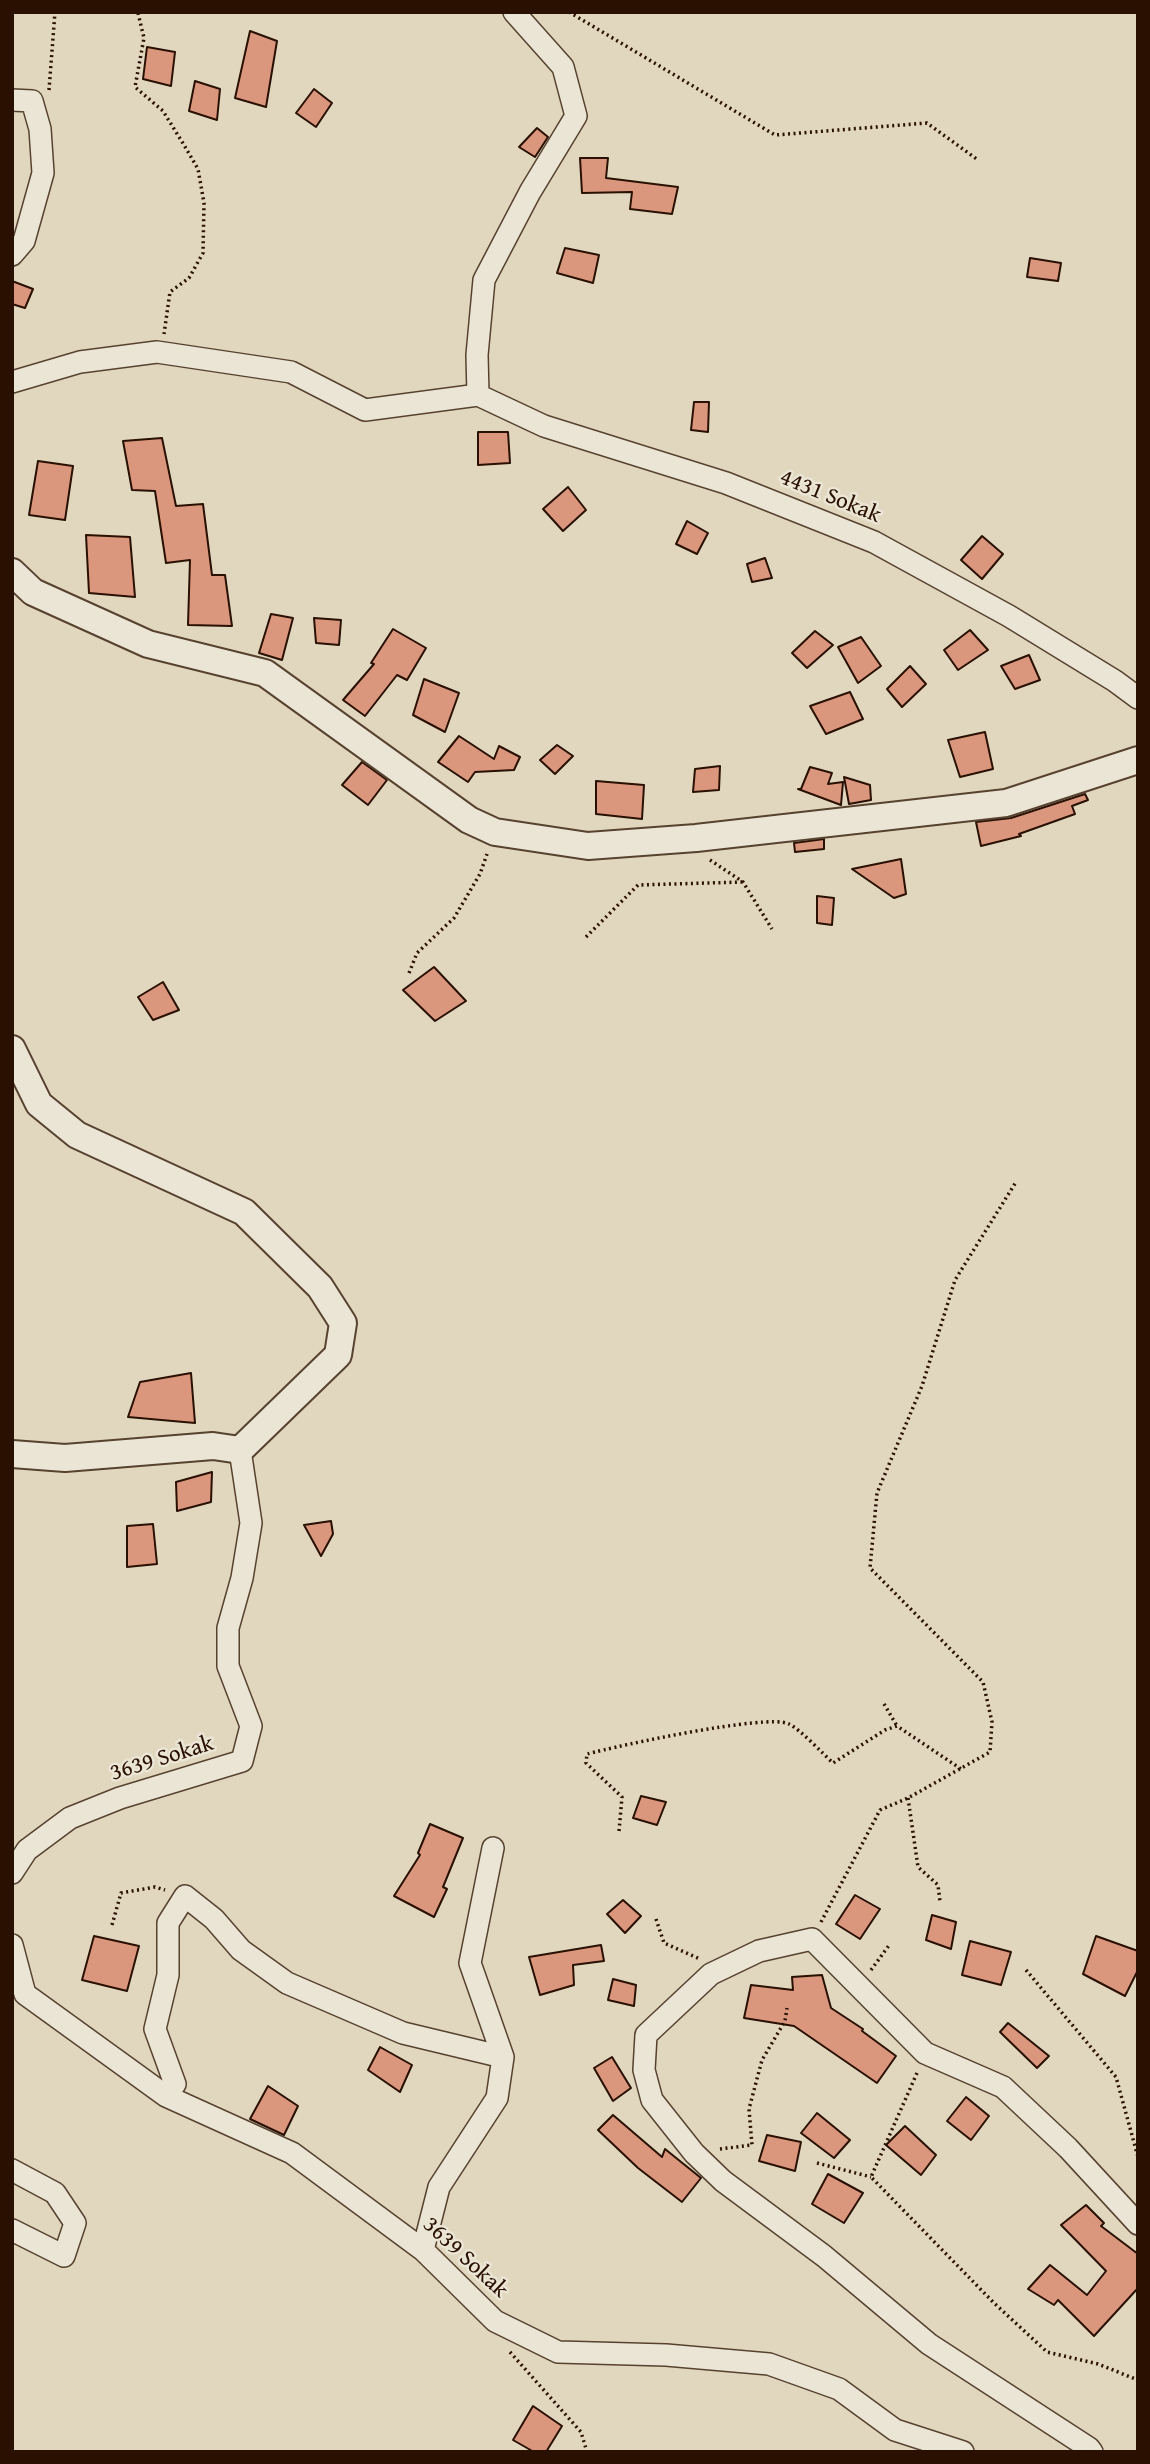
<!DOCTYPE html>
<style>
body{margin:0}
#map{position:relative;width:1150px;height:2464px;overflow:hidden;background:#e0d7be;font-family:"Gentium Book Plus",serif}
canvas{display:block}
.frame{position:absolute;inset:0;border:14px solid #291001;pointer-events:none}
</style>
<div id="map">
<canvas width="1150" height="2464"></canvas>
<div class="frame"></div>
</div>
<script>
const c = document.querySelector('canvas').getContext('2d');
c.lineJoin = 'round';
function fillPath(path, color) { c.fillStyle = color; c.fill(path, 'evenodd'); }
function trace(path, color, width, dash) { c.strokeStyle = color; c.lineWidth = width; c.lineCap = dash ? 'butt' : 'round'; c.setLineDash(dash || []); c.stroke(path); }
function label(font, color, halo, rows, align = 'center') {
  c.font = font + ' "Gentium Book Plus",serif'; c.lineWidth = 5; c.setLineDash([]); c.textBaseline = 'middle'; c.strokeStyle = halo; c.fillStyle = color; for (const [text, x, y, turn = 0] of rows) {
    c.save(); c.translate(x, y); c.rotate((+turn || 0) * Math.PI / 180); c.textAlign = isNaN(turn) ? turn : align; if (halo) c.strokeText(text, 0, 0); c.fillText(text, 0, 0); c.restore();
  }
}
const building = new Path2D(`
 M250,31l27,10 -11,66 -31,-9z
 M147,47l28,5 -4,34 -28,-7z
 M195,81l25,8 -3,31 -28,-9z
 M314,89l18,14 -16,24 -20,-14z
 M537,128l11,9 -13,20 -16,-10z
 M580,158h28l-2,20 72,9 -6,27 -42,-5 2,-17 -50,1z
 M565,248l34,7 -6,28 -36,-10z
 M1030,258l31,5 -3,18 -31,-4z
 M12,281l21,8 -8,19 -13,-4z
 M694,402h15l-1,30 -17,-2z
 M478,432h30l2,31 -32,2z
 M162,438l14,68 27,-2 9,71h13l7,51 -44,-1 2,-65 -24,3 -11,-72 -23,-1 -9,-49z
 M38,461l35,5 -8,54 -36,-5z
 M568,487l18,23 -23,21 -20,-22z
 M687,521l21,12 -11,21 -21,-10z
 M86,535l44,2 5,60 -46,-4z
 M982,536l21,18 -21,25 -21,-19z
 M765,558l7,20 -20,4 -5,-18z
 M271,614l22,4 -11,42 -23,-7z
 M314,618l27,2 -2,25 -23,-2z
 M393,629l33,19 -19,32 -10,-5 -32,41 -22,-16 31,-36 -3,-1z
 M970,630l18,20 -30,20 -14,-20z
 M815,631l18,14 -26,23 -15,-15z
 M861,637l20,29 -23,17 -20,-36z
 M1029,655l11,25 -25,9 -14,-23z
 M910,666l16,18 -24,23 -15,-18z
 M424,679l35,14 -14,39 -32,-17z
 M850,692l13,27 -37,15 -16,-28z
 M985,732l8,37 -33,8 -12,-37z
 M459,736l35,23 5,-13 21,11 -6,13 -39,2 -7,10 -30,-20z
 M557,745l16,11 -18,18 -15,-14z
 M362,762l25,18 -19,25 -26,-20z
 M720,766l-1,24 -26,2 2,-23z
 M810,767l22,6 -4,11 15,-2 -2,23 -43,-16h3z
 M844,777l26,8 1,15 -22,4z
 M596,781l48,4 -2,34 -46,-5z
 M1085,794l3,6 -16,6 3,8 -56,20 2,2 -40,10 -5,-24 35,-4z
 M824,839v10l-29,3 -1,-9z
 M901,859l5,35 -12,4 -42,-29z
 M817,896l17,2 -2,27 -15,-2z
 M434,967l32,34 -31,20 -32,-31z
 M163,982l16,28 -26,10 -15,-23z
 M191,1373l4,50 -67,-6 12,-35z
 M212,1472l-1,30 -34,9 -1,-29z
 M331,1521l2,13 -12,22 -17,-31z
 M153,1524l4,40 -30,3v-41z
 M641,1796l25,6 -9,23 -24,-7z
 M430,1824l33,14 -20,49 4,2 -13,28 -40,-21 26,-41 -2,-2z
 M855,1895l25,14 -20,30 -24,-15z
 M623,1900l18,16 -16,17 -18,-19z
 M932,1915l24,7 -5,27 -25,-9z
 M94,1936l45,10 -12,45 -45,-11z
 M1096,1936l42,15v19l-13,26 -42,-22z
 M970,1941l41,11 -10,33 -39,-10z
 M601,1945l3,16 -31,4 1,20 -34,10 -11,-38z
 M822,1975l9,33 32,21 -1,2 34,25 -19,27 -83,-57 -50,-8 7,-33 42,5 -1,-13z
 M613,1979l23,6 -2,21 -26,-6z
 M1008,2023l41,33 -12,12 -37,-36z
 M380,2047l32,18 -12,27 -32,-22z
 M612,2057l19,31 -18,13 -19,-33z
 M268,2086l30,20 -14,29 -34,-16z
 M966,2097l23,19 -18,24 -24,-19z
 M817,2113l33,27 -16,18 -33,-25z
 M613,2115l49,42 3,-8 36,29 -19,24 -44,-34 -40,-38z
 M905,2126l31,29 -15,20 -35,-30z
 M767,2135l34,7 -6,29 -36,-10z
 M828,2174l35,19 -19,30 -32,-19z
 M1086,2205l18,18 -3,3 37,28v34l-44,48 -36,-36 -4,5 -26,-16 22,-24 37,30 19,-24 -45,-46z
 M533,2406l29,20 -16,26h-12l-21,-12z`);
const path = new Path2D(`
 M569,12l206,123 152,-12 51,37
 M138,13l6,25 -9,49 28,24 21,34 14,24 6,34 -1,50 -14,25 -19,14 -6,42
 M49,90l6,-78
 M710,860l33,22 29,47
 M586,937l52,-52 105,-3
 M409,973l8,-20 37,-35 26,-44 7,-20
 M884,1704l13,22
 M908,1798l10,69 20,18 2,17
 M619,1831l3,-34 -36,-34 1,-9c30,-8 181,-41 202,-30 12,6 33,29 44,39l52,-33 12,-4 64,43
 M656,1919l8,24 36,16
 M821,1922l59,-112 28,-12 82,-46 2,-30 -9,-40 -113,-114 7,-75 45,-107 33,-106 61,-98
 M112,1925l9,-32 34,-6 10,3
 M871,1970l19,-26
 M1026,1970l90,107 22,80
 M917,2073l-46,104 123,126 53,49 51,12 40,16
 M720,2149l32,-4 -3,-36 13,-49 23,-39 2,-13
 M817,2163l54,14
 M510,2352l71,80 6,20`);
const minor = new Path2D(`
 M12,100l20,1 8,28 3,44 -19,68 -12,14
 M12,382l68,-20 77,-10 134,20 74,38 113,-15 -1,-40 7,-75 46,-88 46,-76 -13,-49 -49,-55
 M478,395l66,31 182,57 148,59 135,74 106,65 23,17
 M12,1873l15,-23 43,-32 50,-20 122,-37 9,-35 -23,-60v-38l14,-50 9,-55 -11,-73
 M12,1945l13,49 141,102 126,57 131,97 72,71 63,31 108,3 103,9 70,25 56,41 68,22
 M166,2096l9,-12 -20,-55 13,-54v-52l17,-27 29,23 27,31 46,33 116,50 100,24
 M12,2170l43,23 20,30 -11,33 -52,-26
 M423,2250l16,-63 58,-89 6,-41 -33,-94 23,-115
 M1092,2452l-3,-4 -160,-104 -105,-88 -101,-75 -29,-28 -42,-53 -8,-30 2,-35 65,-61 48,-23 53,-12 113,114 78,34 65,61 70,76`);
const tertiary = new Path2D(`
 M12,572l21,20 115,52 117,29 204,147 26,12 93,14 108,-8 310,-35 132,-43
 M12,1049l27,55 38,31 167,77 76,75 23,36 -5,32 -98,95 -27,-4 -148,12 -53,-4`);
const streetNames = [
 ["4431 Sokak",830,497,22],
 ["3639 Sokak",162,1759,-17],
 ["3639 Sokak",465,2258,43]
];
fillPath(building, '#db977e');
trace(building, '#291001', 2);
trace(minor, '#574230', 24);
trace(tertiary, '#574230', 30);
trace(path, '#291001', 3.5, [2, 3.5]);
trace(minor, '#ebe5d5', 21);
trace(tertiary, '#ebe5d5', 26);
label('23px', '#291001', '#ebe5d5', streetNames);
</script>
